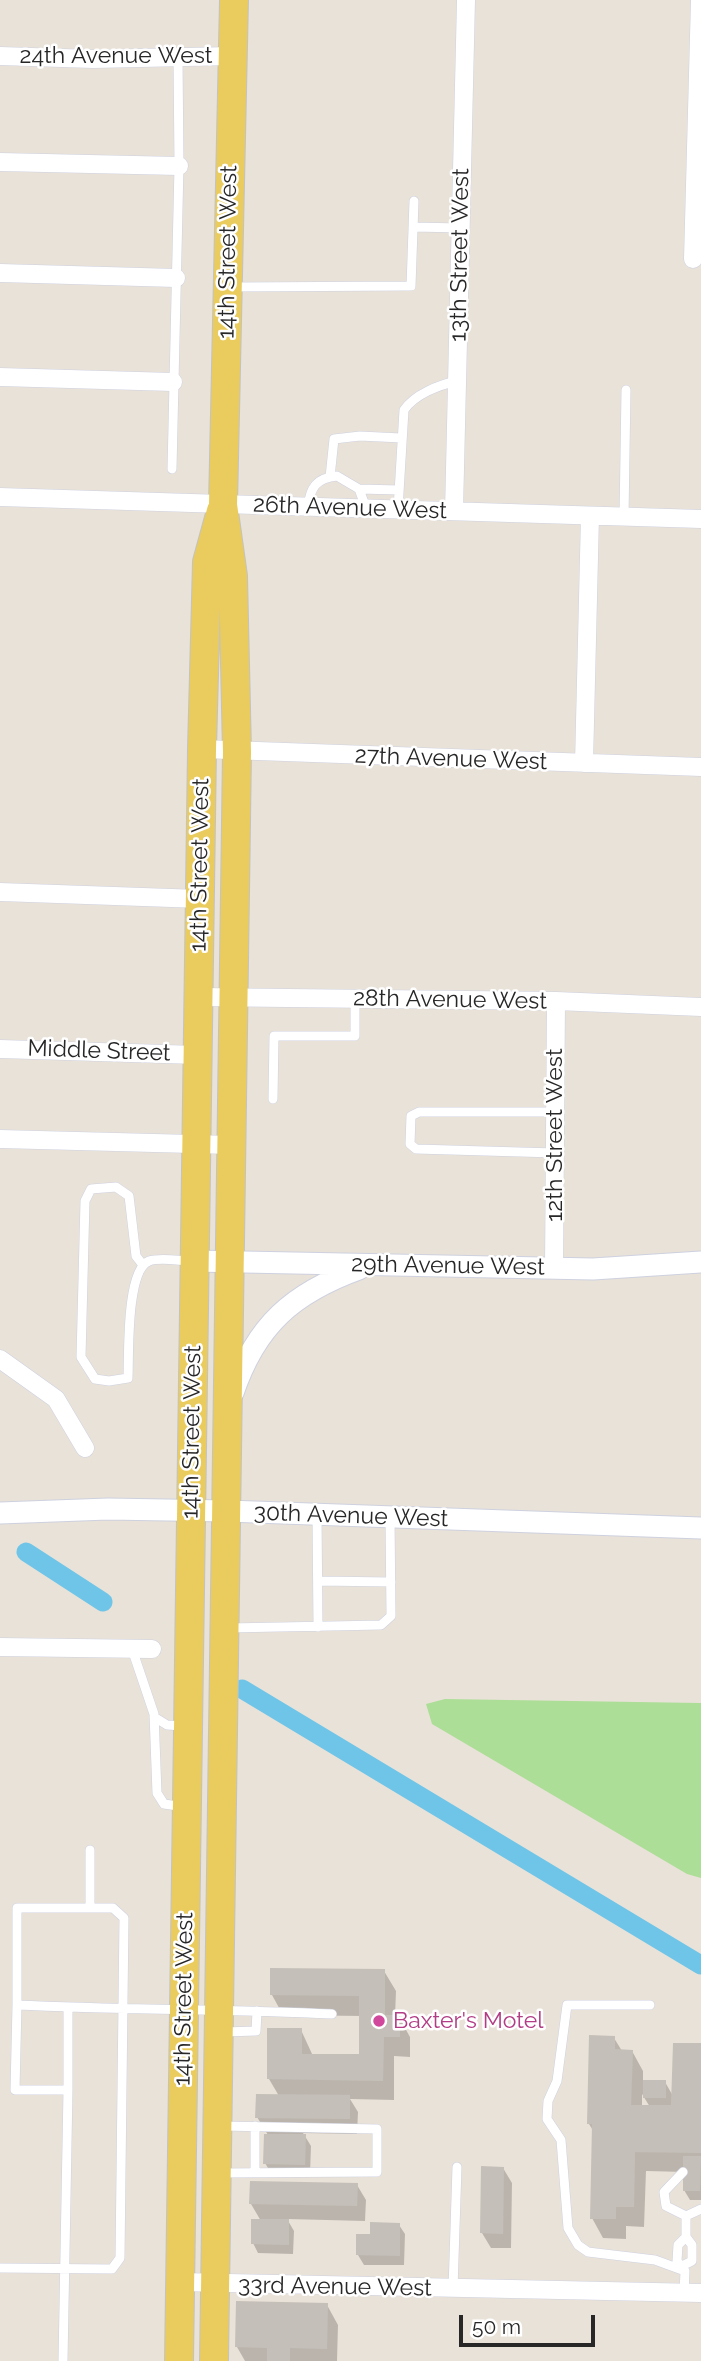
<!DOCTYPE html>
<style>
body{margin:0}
#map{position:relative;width:701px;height:2361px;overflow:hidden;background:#e9e2d9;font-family:Raleway,sans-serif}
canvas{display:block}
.scale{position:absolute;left:459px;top:2315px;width:136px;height:32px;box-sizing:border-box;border:4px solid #272727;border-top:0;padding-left:9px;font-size:21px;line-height:24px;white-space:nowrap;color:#272727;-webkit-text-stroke:5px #fff;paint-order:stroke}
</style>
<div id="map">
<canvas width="701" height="2361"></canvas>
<div class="scale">50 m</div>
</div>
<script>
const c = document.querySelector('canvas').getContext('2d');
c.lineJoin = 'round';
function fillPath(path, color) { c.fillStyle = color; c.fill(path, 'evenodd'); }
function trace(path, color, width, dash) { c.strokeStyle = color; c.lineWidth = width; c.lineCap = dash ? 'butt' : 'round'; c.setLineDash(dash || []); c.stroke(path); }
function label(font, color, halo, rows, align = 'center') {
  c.font = font + ' Raleway,sans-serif'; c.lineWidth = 5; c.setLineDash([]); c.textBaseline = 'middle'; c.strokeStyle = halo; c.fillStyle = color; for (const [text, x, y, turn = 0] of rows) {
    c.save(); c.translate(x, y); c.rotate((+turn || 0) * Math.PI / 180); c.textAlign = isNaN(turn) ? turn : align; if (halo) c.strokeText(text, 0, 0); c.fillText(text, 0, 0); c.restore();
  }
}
const green = new Path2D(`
 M445,1699l256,4v175l-14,-4 -255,-150 -6,-20z`);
const shadow = new Path2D(`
 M384,1971l12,20 -1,26h4l11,20v20l-16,-1v44l-44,-1 8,13 -1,22 -54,-1 8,13 -1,28 -39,-1 -6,-10 3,-28 -11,-18 22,-21 -10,-17 32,-49 12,26h47l1,-40 -78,-1 -11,-20z
 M614,2038l8,13h10l11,20v11h22l8,14 28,-51v155h-11l-6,-10 1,-18 -39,-1 -2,56 -18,-1v13l-23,-1 -11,-20 2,-86 -5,-8zM642,2094l8,13h-8z
 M503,2168l9,15 -1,65h-20l-9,-15z
 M357,2185l9,15 -1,21 -78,-2 7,12 -1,23 -35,-1 -5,-10 8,-22 -10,-17z
 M399,2225l6,9 -1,31h-40l-6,-10 14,-19z
 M327,2305l11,20 -1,36h-92l-8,-14z`);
const canal = new Path2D(`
 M26,1552l77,50
 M242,1689l459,276`);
const building = new Path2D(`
 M270,1968l115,1v46h15v22h-16l-1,44 -116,-2v-51h35v26h57v-58l-89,-1z
 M589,2035l26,1v13l18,1 -2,55h40l2,-62h28v110l-66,-1 -1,55h-18v12h-26l2,-95h-5z
 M643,2080h23v18h-23z
 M256,2094l94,1v24l-95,-1z
 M264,2134h42l-1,31 -42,-1z
 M683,2156h18l-1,35h-17z
 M481,2166l23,1 -1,67 -23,-1z
 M250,2181l108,2 -1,23 -108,-2z
 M251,2219h38v26l-38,-1z
 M370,2222l30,1v33l-44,-1v-21h14z
 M236,2301l92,2 -1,46 -37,-1v13h-23v-13l-32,-1z`);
const service = new Path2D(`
 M413,227l48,1
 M233,287l178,-1 3,-85
 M172,469l7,-303 -1,-109
 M330,477l4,-38 26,-3 41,2
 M359,489l40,1
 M308,507c2,-19 8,-29 29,-31l22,13 7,19
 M398,509l6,-99c11,-16 35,-25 53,-29
 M624,517l2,-127
 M273,1099l1,-63h81v-36
 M555,1153l-139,-4 -6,-5 1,-28 8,-4h136
 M143,1265l-7,-9 -7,-60 -13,-9 -25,2 -6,12 -4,156 14,22 14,2 19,-3c1,-23 -2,-108 21,-117 11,-4 31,0 44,0
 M317,1514l1,113
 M319,1581l72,1
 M229,1628l152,-3 10,-9 -1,-99
 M132,1649l22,65 3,79 7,11 21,3
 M154,1717l13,8 17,1
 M90,1850v57
 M17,2005l-2,85h53l-5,271
 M650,2005h-83l-10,76 -9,20 -1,18 14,21 7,88 10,17 10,7 67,8 30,11
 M224,2032l32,-1 1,-20
 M68,2090v-83
 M221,2126l156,3v43l-155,1
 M683,2172l-19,20 2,14 20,10
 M255,2173v-47
 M686,2216v21
 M686,2216l15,-7
 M684,2265l8,-4v-16l-6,-8 -8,8 -1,16 8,10 -1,22
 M0,2268l112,1 8,-11 4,-340 -11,-10h-96v97c105,5 210,4 315,9
 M453,2289l4,-122`);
const minor = new Path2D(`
 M0,56l93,3 140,-3
 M0,162l179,4
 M693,259l7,-259
 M0,273l176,5
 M0,377l173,5
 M0,497l701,22
 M454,511l12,-511
 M202,749l499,18
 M584,763l6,-247
 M0,892l200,7
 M198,997l358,4 145,6
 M0,1049l197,6
 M0,1139l231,6
 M554,1268l2,-267
 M0,1359l56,40 29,49
 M0,1647l152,2
 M180,2282l521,11`);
const tertiary = new Path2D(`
 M194,1261l399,8 108,-7
 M233,1393c23,-68 60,-100 126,-124
 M0,1513l108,-4 119,2 474,17`);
const primary = new Path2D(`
 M179,2361l23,-1612 5,-187 14,-51
 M214,2361l23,-1609 -4,-176 -10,-71 11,-505`);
const markers = [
 [379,2021,7,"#d1479c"]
];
const streetNames = [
 ["24th Avenue West",116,56],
 ["14th Street West",228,252,-89],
 ["13th Street West",460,255,-89],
 ["26th Avenue West",350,508,2],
 ["27th Avenue West",451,759,2],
 ["14th Street West",200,865,-89],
 ["28th Avenue West",450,1000,1],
 ["Middle Street",99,1051,2],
 ["12th Street West",555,1135,-90],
 ["29th Avenue West",448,1266,1],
 ["14th Street West",192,1432,-89],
 ["30th Avenue West",351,1516,2],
 ["14th Street West",184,1999,-89],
 ["33rd Avenue West",335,2287,1]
];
const hotelNames = [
 ["Baxter's Motel",393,2021]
];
fillPath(green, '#adde97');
fillPath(shadow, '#0003');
trace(canal, '#6fc5e8', 19);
fillPath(building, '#c4bfb8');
trace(service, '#ced1df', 10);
trace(minor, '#ced1df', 19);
trace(tertiary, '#ced1df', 23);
trace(primary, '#c3c3c3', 30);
trace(service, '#fff', 9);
trace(minor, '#fff', 18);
trace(tertiary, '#fff', 21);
trace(primary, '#e9cb5e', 28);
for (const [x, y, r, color] of markers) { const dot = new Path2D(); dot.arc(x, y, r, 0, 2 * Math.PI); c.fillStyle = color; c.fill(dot); trace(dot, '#fff', 2.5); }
label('23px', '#272727', '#fff', streetNames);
label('23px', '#b23c85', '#fff', hotelNames, 'left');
</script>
